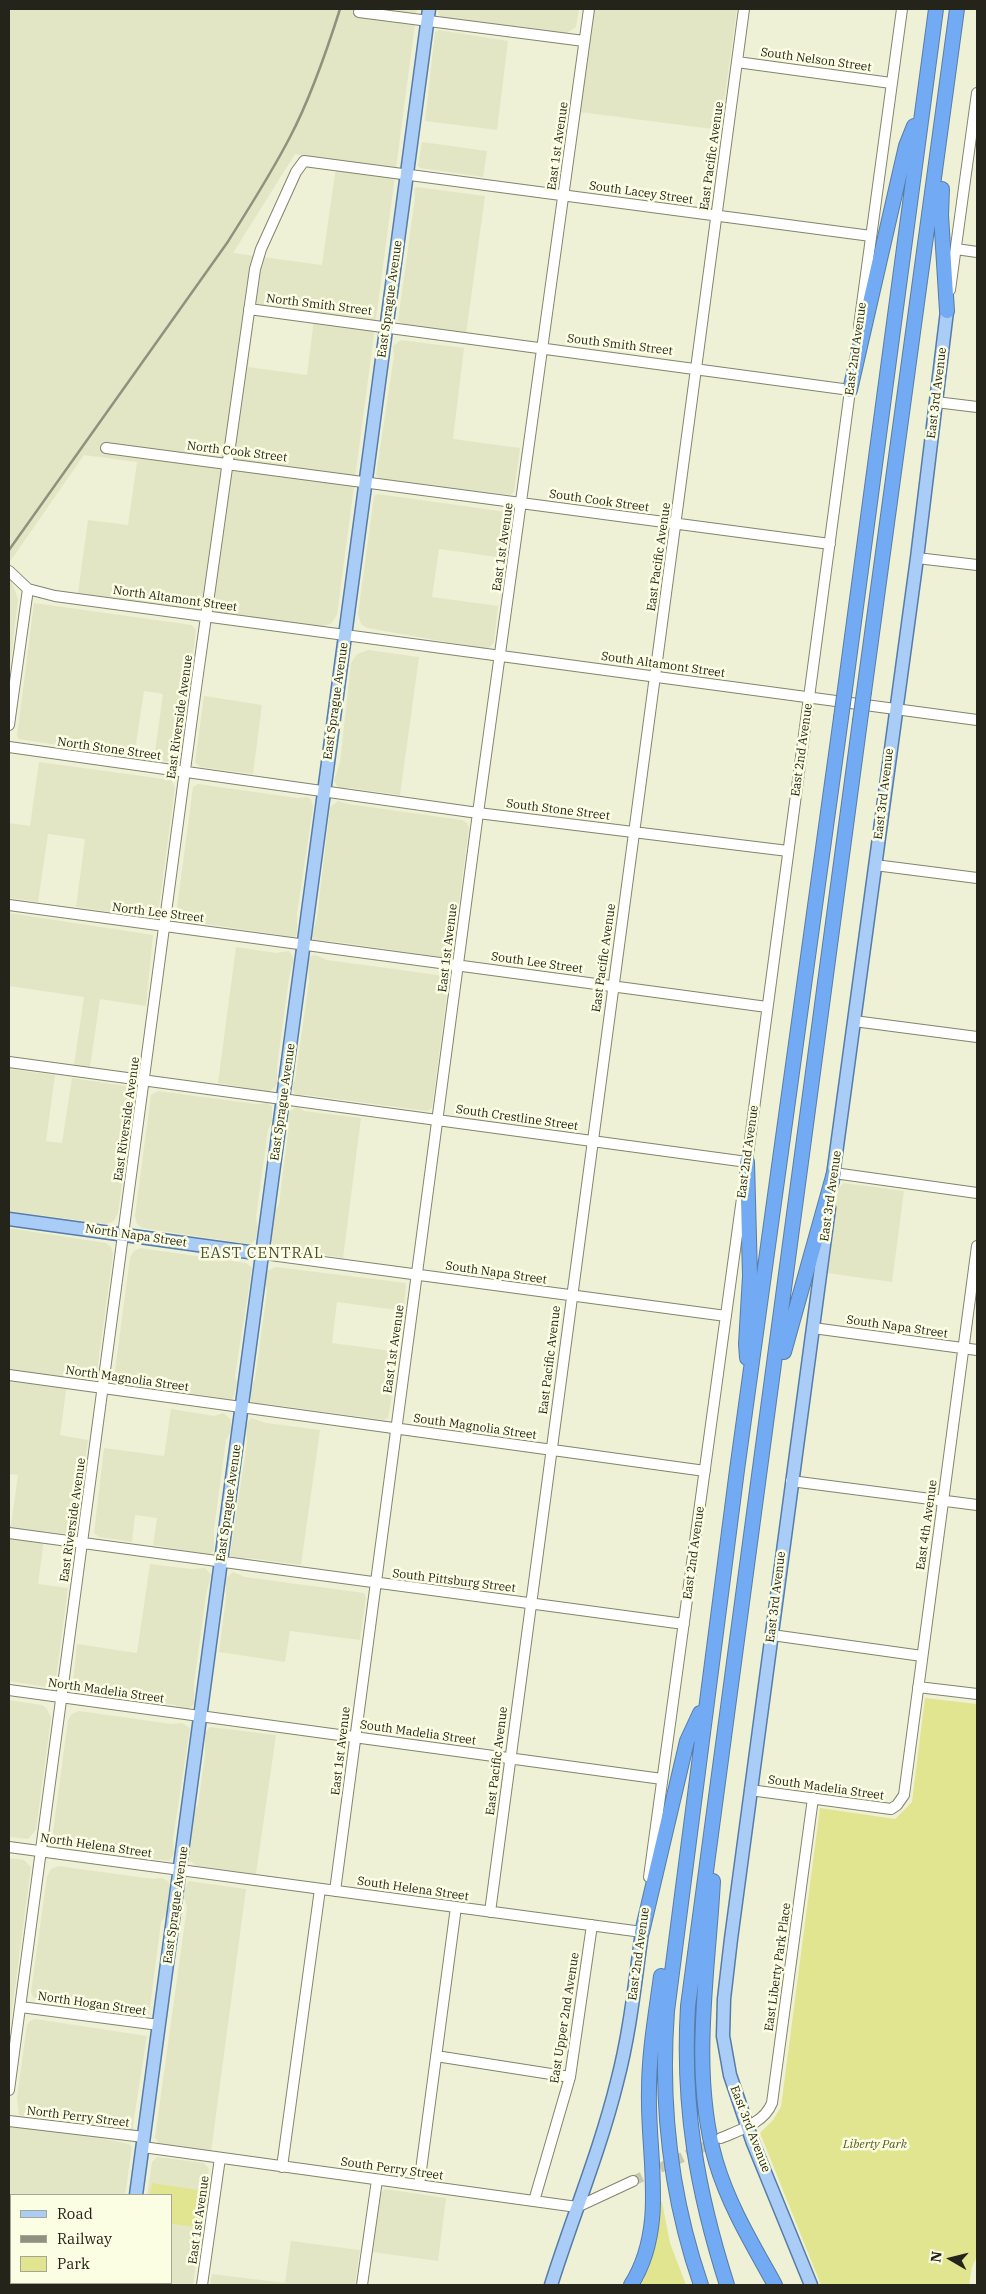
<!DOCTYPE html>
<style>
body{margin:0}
#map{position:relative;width:986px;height:2294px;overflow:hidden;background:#eef1d6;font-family:"IBM Plex Serif",serif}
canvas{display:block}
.frame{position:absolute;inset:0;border:10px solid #24241b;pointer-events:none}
.legend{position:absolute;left:10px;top:2194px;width:162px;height:90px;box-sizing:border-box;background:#fcfee3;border:1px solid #a6a793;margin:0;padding:6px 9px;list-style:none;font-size:15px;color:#24241b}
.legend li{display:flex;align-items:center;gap:10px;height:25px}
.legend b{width:25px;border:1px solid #a6a793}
.north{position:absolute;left:926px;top:2234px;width:50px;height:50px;-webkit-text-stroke:4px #fcfee3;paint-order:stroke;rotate:278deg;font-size:14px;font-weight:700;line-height:20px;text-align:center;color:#24241b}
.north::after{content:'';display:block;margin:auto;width:18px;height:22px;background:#24241b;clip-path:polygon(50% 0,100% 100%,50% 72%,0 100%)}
</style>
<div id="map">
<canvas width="986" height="2294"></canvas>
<div class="frame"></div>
<ul class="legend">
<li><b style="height:6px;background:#aacdf8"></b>Road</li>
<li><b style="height:6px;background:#90917f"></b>Railway</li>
<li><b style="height:14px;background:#e1e58f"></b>Park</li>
</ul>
<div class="north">N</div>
</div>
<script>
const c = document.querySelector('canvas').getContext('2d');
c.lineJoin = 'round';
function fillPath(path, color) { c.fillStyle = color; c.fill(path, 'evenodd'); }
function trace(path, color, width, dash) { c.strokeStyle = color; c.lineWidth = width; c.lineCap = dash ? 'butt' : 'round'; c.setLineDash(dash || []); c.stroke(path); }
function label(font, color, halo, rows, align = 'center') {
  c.font = font + ' "IBM Plex Serif",serif'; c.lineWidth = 5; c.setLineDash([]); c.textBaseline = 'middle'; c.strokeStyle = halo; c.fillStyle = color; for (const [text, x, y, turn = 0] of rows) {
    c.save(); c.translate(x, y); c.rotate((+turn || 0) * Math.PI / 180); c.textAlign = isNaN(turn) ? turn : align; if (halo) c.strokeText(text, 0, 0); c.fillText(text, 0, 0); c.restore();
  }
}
const built = new Path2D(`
 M9,9h408l-80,606 -6,9 -14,3 -239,-34 10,-73 40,5 9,-63 -53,-7 -75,108zM295,154l42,6 -15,105 -89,-12zM256,304l59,8 -8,63 -59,-8z
 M439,9h140l-3,18 -9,6 -125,-16 -4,-3z
 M594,9h143l-17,121 -140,-18z
 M439,30l69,11 -11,89 -72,-9 10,-89z
 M422,142l65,9 -4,26 -63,-9 -2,-3z
 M417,187l68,9 -19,138 -63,-9 -5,-5 17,-123 -1,-8z
 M401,340l63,8 -11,91 67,9 -6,44 -4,3 -130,-16 -4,-4 18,-120 -1,-9z
 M378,494l129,18 4,3 -6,43 -66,-9 -7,48 66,9 -4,36 -4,5 -4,2 -119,-21 -6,-4 -3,-10 16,-118z
 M9,580l3,3 6,16 -9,77z
 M34,603l158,22 4,5 -17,129 -6,4 -19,-4 9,-65 -19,-3 -10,66 -115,-18 -2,-3z
 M368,650l51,7 -19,138 -50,-7 -11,1 -5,-8 6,-19 11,-99 6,-9z
 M204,696l58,9 -9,69 -53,-7 -5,-5z
 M39,762l132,18 4,7 -17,128 -5,3 -77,-11 9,-68 -37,-5 -10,68 -29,-4v-75l21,3z
 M198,784l99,14 10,-1 4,2 2,8 -16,107v20l-3,4 -6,1 -8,-4 -101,-15 -3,-5 17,-128z
 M338,801l10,3 114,16 5,3 2,5 -17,127 -4,3 -118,-17 -13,2 -4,-3 -1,-5 5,-18 13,-110z
 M9,913l144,22 -7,71 -46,-7 -10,68 -16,-2 10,-68 -75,-11z
 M236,947l40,6 13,-2 5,8 -5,19 -12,89v18l-8,7 -51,-9z
 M316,955l11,5 118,16 4,3 -17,129 -5,3 -121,-16 -8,1 -4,-3 -3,-8 4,-5 14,-99 -1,-20 3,-5z
 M9,1069l46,6 -9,66 16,2 10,-65 61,9 2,4 -17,122 -4,8 -8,3 -97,-13z
 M158,1091l98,13 11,-1 5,3v15l-4,9 -12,88 2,10 -2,11 -3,3 -5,2 -106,-16 -5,-4 -2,-8 16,-121z
 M297,1107l8,4 56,7 -18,140 -68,-11 -4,-6 4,-30 4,-7 10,-80 -1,-12z
 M844,1183l60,8 -12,91 -65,-9 11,-85z
 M9,1228l97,15 5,4 2,7 -16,118 -7,7 -22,-3 -8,59 28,5 -12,89 -6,6 -25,-4 -7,53 30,4 -12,90 -3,7 -7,2 -37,-6v-156h2l7,-50 -9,-1z
 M140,1248l106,15 6,5 -17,108 2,8 -5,17h-8l-9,-4 -95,-14 -6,-5 16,-120 4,-7z
 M276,1267l130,16 -2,28 -67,-9 -5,41 67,9 -11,66 -4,2 -117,-16 -7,2 -9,-4 -1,-12 5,-11 12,-87 -2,-12 2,-9z
 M171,1409l43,7 10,-3 7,7v11l-5,9 -12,89v21l-4,5 -57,-10 4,-27 -22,-3 -3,27 -33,-5 -5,-4 10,-85 60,8z
 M251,1418l15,5 54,7 -19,135 -53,-7 -14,1 -4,-4 17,-113 -1,-17z
 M150,1564l42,5 13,-1 6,7 -5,20 -12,89v20l-6,6 -13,-5 -91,-13 -8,-3 -3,-7 4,-38 60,9z
 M233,1572l12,5 119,16 2,4 -6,43 -70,-9 -5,31 -66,-10 7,-55v-19z
 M9,1700l33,5 5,4 4,9 -15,112 -8,9 -19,-2z
 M79,1711l93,13 10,-1 8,5 -17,111 1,15 -5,7 -108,-15 -6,-5 -2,-9 15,-112 4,-6z
 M210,1727l66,8 -20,139 -60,-8 -7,-6 5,-48 4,-7 7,-51v-21z
 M9,1858l15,2 7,7 -22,167z
 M58,1866l95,13 9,-1 6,3 2,4 -3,28 -6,9 -12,93 -112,-15 -4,-3 -2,-5 16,-116 4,-7z
 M189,1881l57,8 -35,263 -52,-8 -4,-7 32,-230 -3,-10 1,-10z
 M35,2019l112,17 -14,89 1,6 -3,3 -112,-19 -2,-18 10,-72 3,-4z
 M9,2124l77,11 43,9 3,3 -7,48h-114v88h103l-1,2h-104z
 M157,2157l47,6 5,6 -16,116h-58v-2h36v-88h-24l5,-33z
 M385,2189l61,9 -8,63 -66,-9 8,-59z
 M291,2241l69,9 -5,35h-145l2,-11 73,9z`);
const green = new Path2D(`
 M925,1698l52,6v552l-5,11 -3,18h-148l-61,-152 13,-13 8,-13 39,-299 75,11 17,-17z
 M152,2183l52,8 -5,36 -28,-3v-29h-21z
 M659,2199l3,3 8,41 16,42h-45c15,-28 17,-55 18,-86z`);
const minorTunnel = new Path2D(`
 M633,2181l83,-40`);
const minor = new Path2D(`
 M359,12l225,29
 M737,62l154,21
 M956,249l21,3
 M950,290l27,-197
 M249,309l601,81
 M859,326l43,-317
 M936,402l41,5
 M106,448l724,96
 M917,558l60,7
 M9,571l19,18 27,7 922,124
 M9,725l19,-136
 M9,747l469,66 310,38
 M875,865l102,13
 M9,905l758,102
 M854,1021l123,16
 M9,1062l738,100
 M746,1169l105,-786
 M834,1173l143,20
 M263,1254l463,62
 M813,1328l164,22
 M9,1375l696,96
 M791,1481l186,24
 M9,1533l675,91
 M772,1635l150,21
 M918,1687l59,7
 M9,1690l653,89
 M750,1790l141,19 6,-4 7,-10 73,-549
 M9,1847l633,85 1,-6
 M649,1877l94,-686
 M335,1891l143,-1078 111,-804
 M490,1912l254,-1903
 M21,2007l138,18
 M436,2056l134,21
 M9,2090l186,-1395 60,-426 6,-20 35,-77 8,-11 567,75
 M9,2121l135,16
 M721,2138c19,-8 43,-15 51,-35l41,-305
 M143,2147l434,60 56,-26
 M282,2167l38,-278
 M419,2185l37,-278
 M534,2201l36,-124 22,-152
 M202,2285l18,-127
 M362,2285l15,-105`);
const major = new Path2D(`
 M832,1183l85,-625 30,-247
 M9,1219l254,35
 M136,2195l293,-2186
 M124,2285l1,-2
 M551,2285c21,-67 49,-134 66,-203 13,-49 18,-100 25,-150
 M811,2285l-58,-142 -23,-68 -7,-39 1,-37 7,-60 98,-731`);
const highway = new Path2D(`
 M942,189l-1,26 6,96
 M850,390l56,-244 8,-20
 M845,689l91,-680
 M864,692l93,-683
 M747,1162l3,114 -4,68 1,14
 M784,1352l50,-179
 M713,1881c-5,92 -23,191 3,281 13,44 37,83 59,123
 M642,1932l45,-191 13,-28
 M631,2285c37,-59 16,-129 18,-195 0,-38 7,-76 12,-114
 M701,2285c-31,-90 -41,-179 -34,-274l70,-541 104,-752
 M727,2285c-30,-94 -45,-179 -39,-279l172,-1285`);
const rail = new Path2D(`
 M9,550l218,-307c22,-35 44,-69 63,-106 20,-38 37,-87 50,-128`);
const highwayBridge = new Path2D(`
 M841,718l4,-29
 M860,721l4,-29`);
const streetNames = [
 ["South Nelson Street",816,60,8],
 ["East 1st Avenue",558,146,-82],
 ["East Pacific Avenue",712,156,-82],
 ["South Lacey Street",641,193,8],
 ["East Sprague Avenue",390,299,-82],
 ["North Smith Street",319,305,7],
 ["South Smith Street",620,345,7],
 ["East 2nd Avenue",856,349,-82],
 ["East 3rd Avenue",937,393,-83],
 ["North Cook Street",237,452,7],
 ["South Cook Street",599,501,8],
 ["East 1st Avenue",503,547,-82],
 ["East Pacific Avenue",659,557,-82],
 ["North Altamont Street",175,599,8],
 ["South Altamont Street",663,665,8],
 ["East Sprague Avenue",336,701,-82],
 ["East Riverside Avenue",180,717,-82],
 ["North Stone Street",109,749,8],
 ["East 2nd Avenue",802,750,-82],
 ["East 3rd Avenue",884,794,-83],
 ["South Stone Street",558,810,7],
 ["North Lee Street",158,913,7],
 ["East 1st Avenue",448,948,-83],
 ["East Pacific Avenue",604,958,-82],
 ["South Lee Street",537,963,8],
 ["East Sprague Avenue",283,1102,-82],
 ["South Crestline Street",517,1118,8],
 ["East Riverside Avenue",127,1119,-82],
 ["East 2nd Avenue",748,1152,-82],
 ["East 3rd Avenue",831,1196,-82],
 ["North Napa Street",136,1236,8],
 ["South Napa Street",496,1273,8],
 ["South Napa Street",897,1327,8],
 ["East 1st Avenue",394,1349,-82],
 ["East Pacific Avenue",550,1360,-83],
 ["North Magnolia Street",127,1379,8],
 ["South Magnolia Street",475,1427,8],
 ["East Sprague Avenue",229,1503,-82],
 ["East Riverside Avenue",73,1520,-82],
 ["East 4th Avenue",927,1525,-82],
 ["East 2nd Avenue",694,1553,-82],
 ["South Pittsburg Street",454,1581,7],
 ["East 3rd Avenue",776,1597,-83],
 ["North Madelia Street",106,1691,8],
 ["South Madelia Street",418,1733,8],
 ["East 1st Avenue",341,1751,-83],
 ["East Pacific Avenue",497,1761,-83],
 ["South Madelia Street",826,1788,8],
 ["North Helena Street",96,1846,8],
 ["South Helena Street",413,1889,8],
 ["East Sprague Avenue",176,1905,-82],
 ["East 2nd Avenue",639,1954,-82],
 ["East Liberty Park Place",778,1967,-82],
 ["North Hogan Street",92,2004,8],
 ["East Upper 2nd Avenue",565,2018,-81],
 ["North Perry Street",78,2117,7],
 ["East 3rd Avenue",750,2129,69],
 ["South Perry Street",392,2169,8],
 ["East 1st Avenue",199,2220,-82]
];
const parkNames = [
 ["Liberty Park",875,2145]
];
const quarterNames = [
 ["EAST CENTRAL",262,1254]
];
fillPath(built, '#e3e6c5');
fillPath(green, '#e1e58f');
trace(minorTunnel, '#c6c8b1', 10, [10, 5]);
trace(minor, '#82846c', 12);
trace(major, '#577ca7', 15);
trace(highway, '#577ca7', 16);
trace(minor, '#fff', 10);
trace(major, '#aacdf8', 12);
trace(highway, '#72abf3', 14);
trace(rail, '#90917f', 2.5);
trace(highwayBridge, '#577ca7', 16, []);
trace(highwayBridge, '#72abf3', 14);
label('12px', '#24241b', '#fcfee3', streetNames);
label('italic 12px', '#585a1a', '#fcfee3', parkNames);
c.letterSpacing = '1px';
label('15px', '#4d4f39', '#fcfee3', quarterNames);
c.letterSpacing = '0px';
</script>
